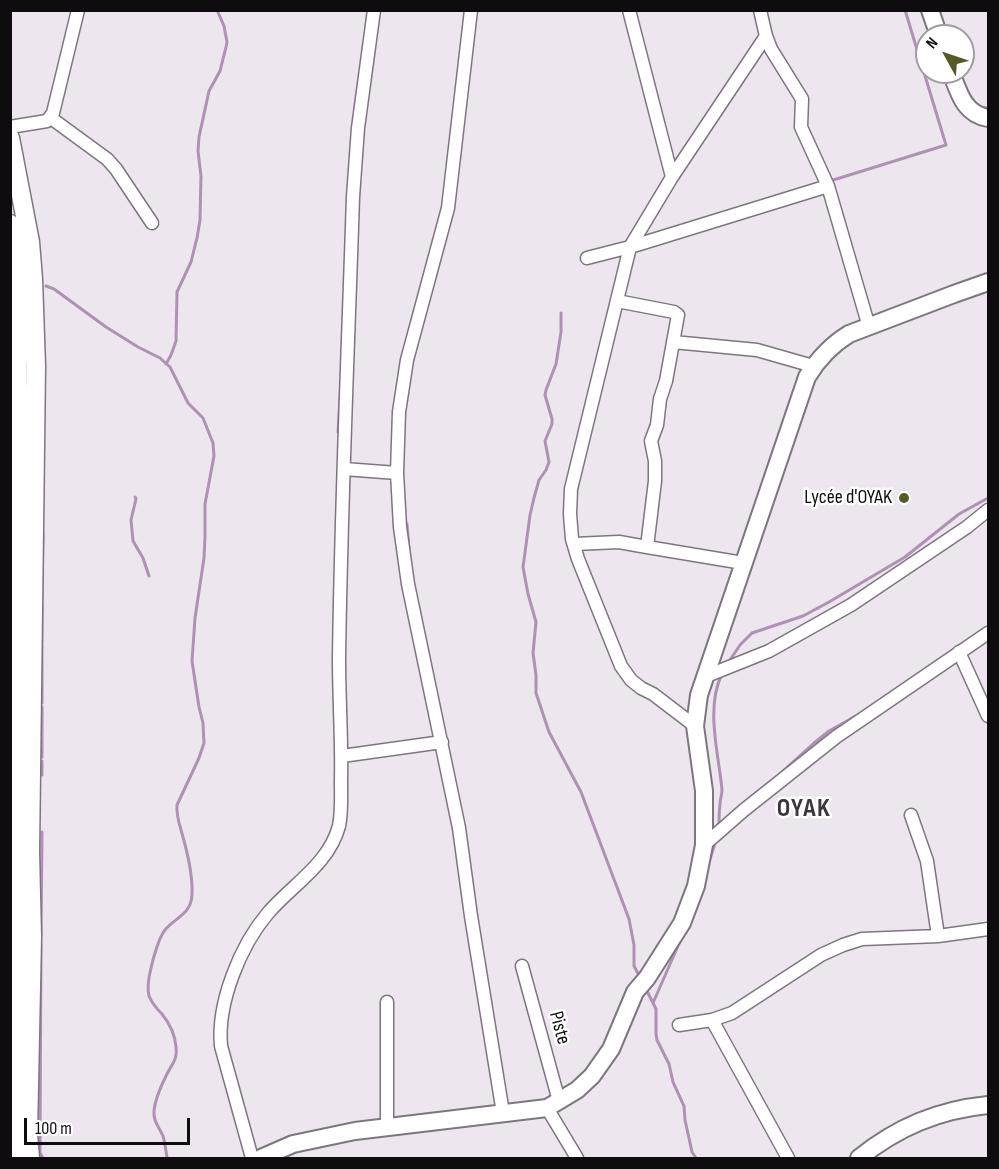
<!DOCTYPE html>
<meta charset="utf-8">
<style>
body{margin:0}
#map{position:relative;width:999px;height:1169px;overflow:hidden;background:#eee6ef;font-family:"Sofia Sans Condensed",sans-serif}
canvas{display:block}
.frame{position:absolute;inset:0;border:12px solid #0e0c0f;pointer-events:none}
.north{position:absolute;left:915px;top:24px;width:60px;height:60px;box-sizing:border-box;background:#fff;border:2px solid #9f9e9f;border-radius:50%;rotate:310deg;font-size:16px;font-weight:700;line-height:24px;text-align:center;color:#0e0c0f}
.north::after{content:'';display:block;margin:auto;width:21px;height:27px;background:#575a27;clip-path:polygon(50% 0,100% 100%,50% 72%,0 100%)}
.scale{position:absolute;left:24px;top:1118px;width:166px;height:27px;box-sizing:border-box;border:3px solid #0e0c0f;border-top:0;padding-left:8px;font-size:18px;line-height:21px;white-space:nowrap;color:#0e0c0f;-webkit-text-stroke:4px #fff;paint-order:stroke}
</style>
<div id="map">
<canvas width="999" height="1169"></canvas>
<div class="frame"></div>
<div class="north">N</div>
<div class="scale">100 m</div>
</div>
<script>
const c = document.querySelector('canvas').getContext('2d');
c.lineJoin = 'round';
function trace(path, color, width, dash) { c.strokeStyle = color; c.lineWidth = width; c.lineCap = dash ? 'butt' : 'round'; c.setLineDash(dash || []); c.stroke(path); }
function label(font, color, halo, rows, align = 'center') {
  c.font = font + ' "Sofia Sans Condensed",sans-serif'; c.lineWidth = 5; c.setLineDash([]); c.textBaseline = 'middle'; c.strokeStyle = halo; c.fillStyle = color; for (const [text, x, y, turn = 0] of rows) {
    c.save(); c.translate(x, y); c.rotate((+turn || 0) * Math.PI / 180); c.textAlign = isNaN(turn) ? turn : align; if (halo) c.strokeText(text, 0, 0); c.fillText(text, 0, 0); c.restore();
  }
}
const stream = new Path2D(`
 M978,107l10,1
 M830,181l116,-36 -41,-135
 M46,286l8,3 52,38 32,20 22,11 10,9 18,36 15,15 10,25 1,13 -9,48v33l-1,21 -9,60 -3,43 7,46 4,16 1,20 -5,15 -22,47c-1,11 3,21 6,32 5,18 10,39 9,58 -1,20 -18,23 -27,35 -6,7 -12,29 -14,38 -2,8 -4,20 -2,28 3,7 8,13 13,18 8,10 13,20 14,33 2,13 -5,18 -10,29 -5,10 -11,23 -12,35 -1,10 5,16 9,25 2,7 3,15 4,22
 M561,313v19l-5,32 -10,26 -1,5 7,24v5l-7,17 4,21 -3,8 -7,10 -5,18 -4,17 -6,45 -1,7 5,27 8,28 -3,31 3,22v18l13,39 32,60 48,127 5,26v21l6,11
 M166,364l5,-9 5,-14 1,-49 14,-30 6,-24 3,-18 1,-44 -3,-25 1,-14 10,-46 11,-20 6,-24 1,-5 -3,-16 -7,-16
 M338,432l3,-51
 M135,497l1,2 -5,21 2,21 10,17 6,18
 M407,524l2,25
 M42,600l1,-67
 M42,643v-41
 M42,645v58
 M728,663l12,-18 12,-12 51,-17 26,-14 76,-45 54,-43 29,-16
 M42,757v-50
 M782,772l32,-29 15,-12 34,-19
 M42,775v-14
 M719,827c0,-7 0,-15 1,-23 0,-5 2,-9 2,-14 -3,-35 -17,-82 0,-116
 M709,862l6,-19
 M41,936l1,-104
 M41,945l-1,202v6l3,5
 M646,989l10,20v25l1,6 12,24 4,18 11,24 1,14 7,32 4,6
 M653,1003l28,-64`);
const street = new Path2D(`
 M471,10l-23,198 -41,152 -8,52 -2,61 3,54 8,57 51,244 12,88 32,197
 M629,10l43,167
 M760,10l6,26 5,13 31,50 -1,28 27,59 41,141
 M51,118l56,41 9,10 36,54
 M10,127l37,-6 6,-8 25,-103
 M587,258l43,-11 198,-61
 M617,301l57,11 4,3 -12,66 -6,18 -3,26 -6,16 4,20v20l-8,66
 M673,342l84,8 56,16
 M344,469l53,4
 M574,544l45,-2 28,5 96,16
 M959,652l29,64
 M704,677l65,-26 82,-46 116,-78 21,-17
 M695,726l-42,-32 -12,-6 -10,-8 -10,-14 -43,-107 -6,-20 -2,-25 1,-25 59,-242 42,-70 94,-141
 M342,756l100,-14
 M911,815l16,46 11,75
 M704,845l40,-35 92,-73 152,-104
 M522,966l37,135
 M387,1002v126
 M712,1020l76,138
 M679,1025l33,-5 20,-7 89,-58 22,-10 19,-6 76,-3 50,-7
 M547,1108l30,50
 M252,1158l-31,-112c-4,-43 19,-100 47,-133 24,-28 61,-49 71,-87 3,-14 2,-30 2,-45 1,-41 -2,-81 -2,-122 2,-154 9,-308 14,-462l5,-69 16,-118`);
const secondary = new Path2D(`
 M930,10l9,26
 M951,72c8,21 13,42 37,46
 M261,1158l32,-14 62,-13 192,-23 30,-18 15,-14 19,-27 24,-57 12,-14 35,-55 14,-37 8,-41v-54l-9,-65 4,-31 108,-318c11,-18 24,-32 42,-43l105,-40 34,-12
 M859,1158c39,-31 79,-48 129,-53`);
const primary = new Path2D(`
 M10,138l20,104 3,37 3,87 -6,486 2,85 -4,197 2,24
 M10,224l4,17 4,48 -2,682 -2,161 1,26`);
const markers = [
 [904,498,6,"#575a27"]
];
const poiNames = [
 ["Lycée d'OYAK",892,498]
];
const streetNames = [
 ["Piste",559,1028,75]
];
const districtNames = [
 ["OYAK",804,809]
];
trace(stream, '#ae91b3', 3);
trace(street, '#7d767e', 15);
trace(secondary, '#7d767e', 20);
trace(primary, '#7d767e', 21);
trace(street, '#fff', 12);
trace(secondary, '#fff', 16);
trace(primary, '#fff', 18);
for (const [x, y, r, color] of markers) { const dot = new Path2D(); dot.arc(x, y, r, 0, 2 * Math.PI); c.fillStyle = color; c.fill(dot); trace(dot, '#fff', 2); }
label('20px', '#0e0c0f', '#fff', poiNames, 'right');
label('20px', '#0e0c0f', '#fff', streetNames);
c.letterSpacing = '1.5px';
label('bold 26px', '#3c363d', '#fff', districtNames);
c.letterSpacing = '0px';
</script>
